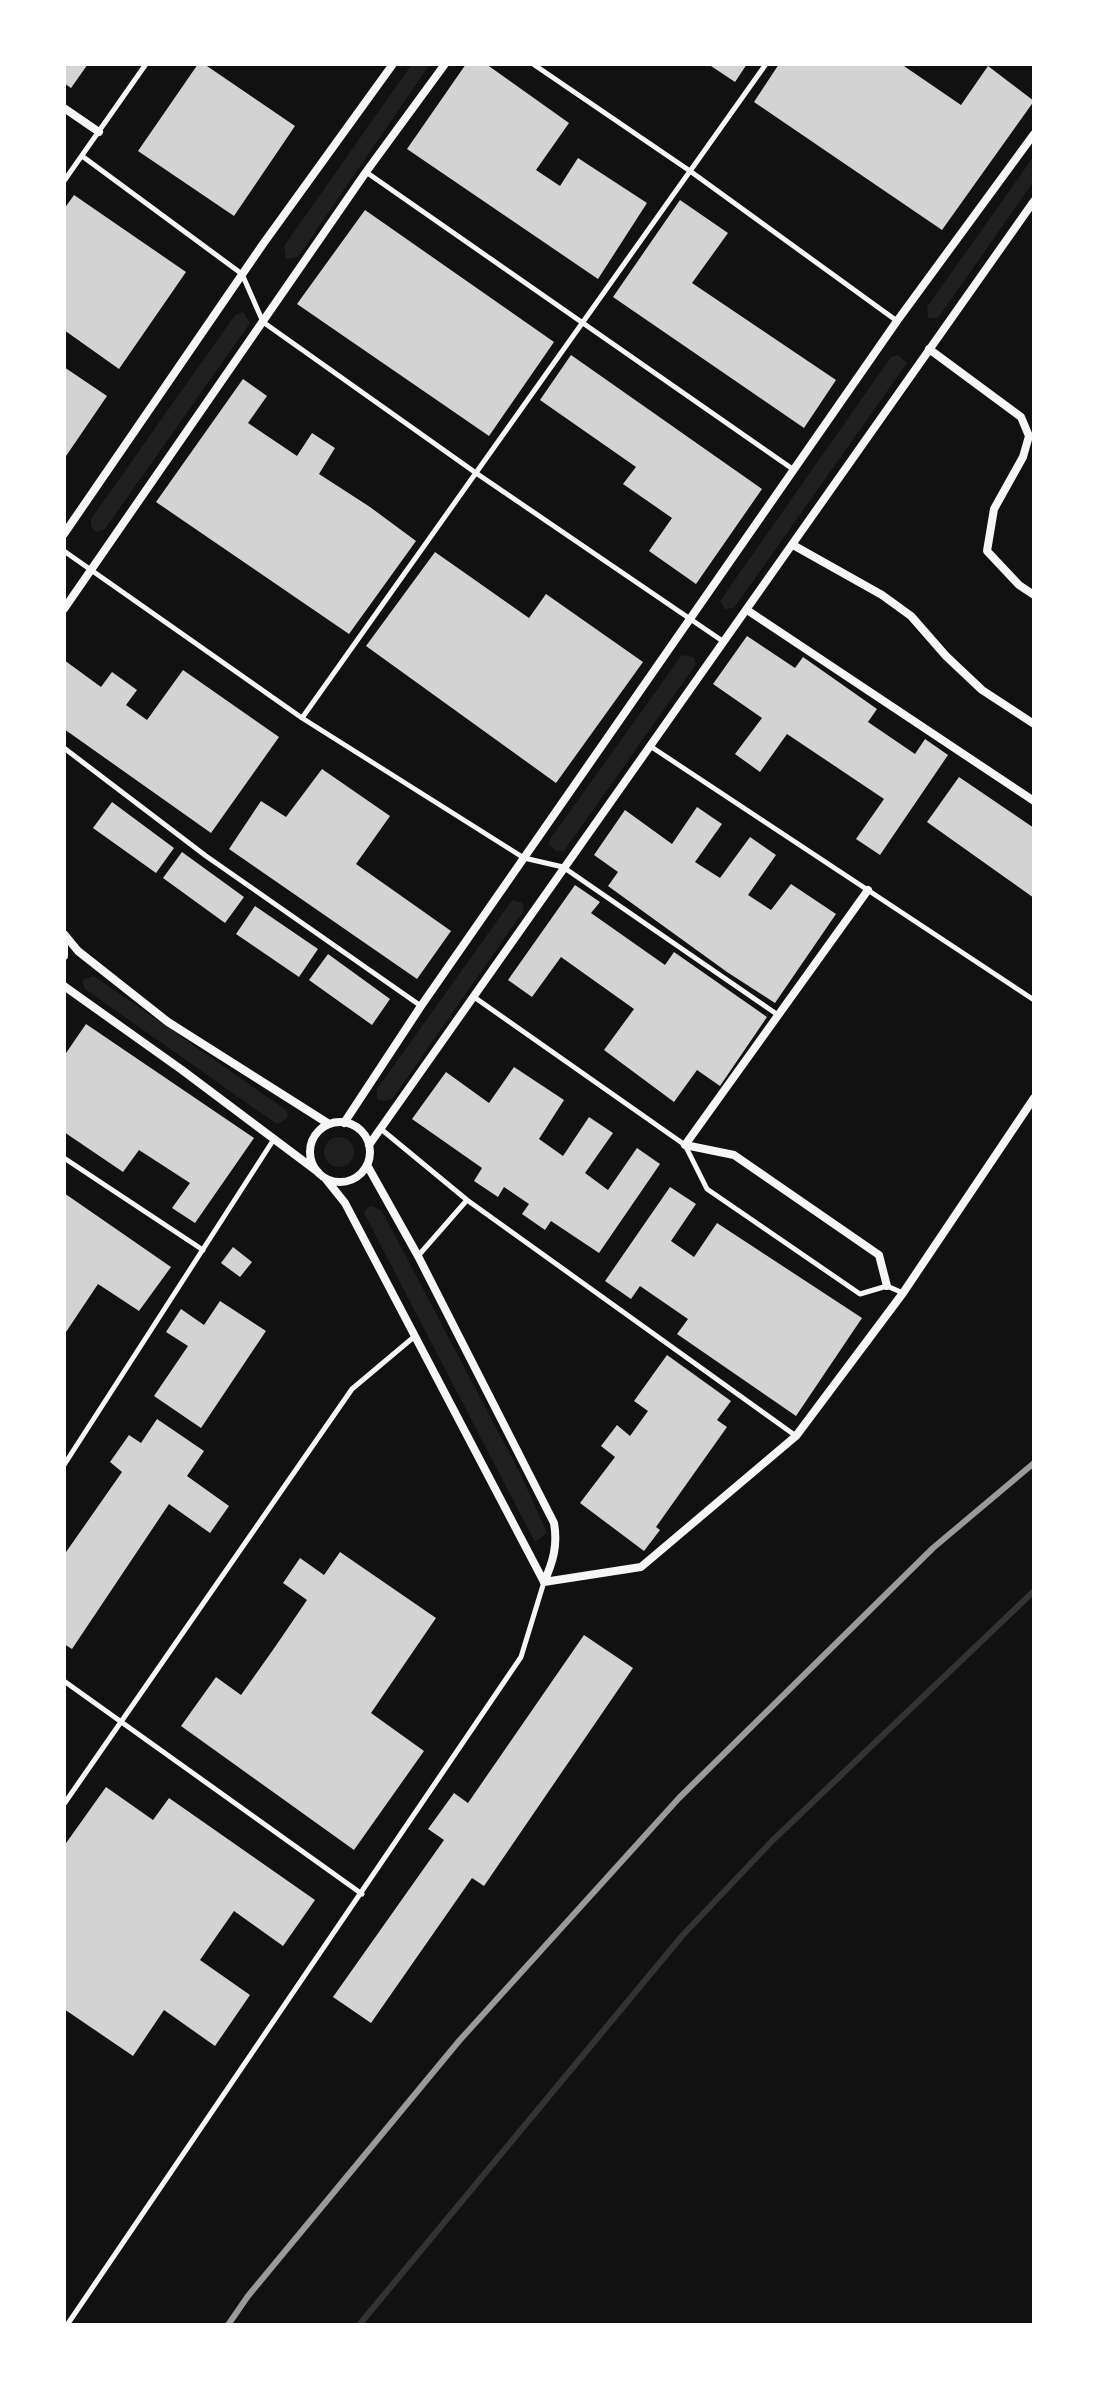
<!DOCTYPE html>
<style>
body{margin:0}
#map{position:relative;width:1098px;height:2389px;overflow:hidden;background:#111;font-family:"Noto Sans",sans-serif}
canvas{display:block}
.frame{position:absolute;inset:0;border:66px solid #fff;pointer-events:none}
</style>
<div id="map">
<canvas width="1098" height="2389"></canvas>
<div class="frame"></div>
</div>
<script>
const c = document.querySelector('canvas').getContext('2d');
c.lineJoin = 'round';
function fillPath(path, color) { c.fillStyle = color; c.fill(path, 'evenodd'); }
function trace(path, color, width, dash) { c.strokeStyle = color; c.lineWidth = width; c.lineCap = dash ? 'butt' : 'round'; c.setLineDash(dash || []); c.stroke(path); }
const green = new Path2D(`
 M412,64h18l-132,193 -12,2 -2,-13z
 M1034,156v25l-96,137h-10l-1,-11z
 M243,312l7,11 -145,206 -9,3 -5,-6v-7l144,-204z
 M898,355l9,8 -173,245 -9,1 -5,-8 171,-244z
 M682,655l12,2 2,7 -132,187h-7l-8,-6 1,-6z
 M512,900l10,3 2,7 -131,188 -8,3 -8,-2v-10z
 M94,976l192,134 2,5 -2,4 -8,5 -4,-2 -189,-133 -3,-9z
 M324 1152a15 15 0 1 1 30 0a15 15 0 1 1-30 0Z
 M372,1206l10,5 140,266 25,56 -12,9 -171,-329 4,-6z`);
const stream = new Path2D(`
 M359,2325l323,-389 90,-95 262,-250`);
const building = new Path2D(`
 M64,64h24l-17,24 -7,-5z
 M198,64h6l91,62 -61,90 -96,-65z
 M466,64h20l83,59 -33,47 24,16 18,-28 69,45 -49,76 -191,-130z
 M708,64h39l-12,18z
 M779,64h122l60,41 27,-39 46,35 -92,129 -188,-128z
 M74,195l112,77 -67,97 -55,-39v-121z
 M680,200l48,33 -36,50 144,97 -32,48 -191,-131z
 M365,210l189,132 -65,94 -192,-132z
 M571,355l191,134 -66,95 -47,-33 23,-33 -49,-34 13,-17 -96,-67z
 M64,367l43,29 -43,63z
 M243,379l24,17 -19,27 49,33 15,-23 23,15 -16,26 51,33 46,34 -67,93 -193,-132z
 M435,552l94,66 17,-24 97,68 -87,121 -190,-137z
 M747,636l48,32 8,-11 74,52 -9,13 47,32 10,-15 23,16 -68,100 -24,-16 28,-40 -97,-65 -27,38 -25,-18 27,-36 -49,-34z
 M64,660l37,27 11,-15 25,18 -11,15 21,15 36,-50 96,67 -68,96 -147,-104z
 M322,769l68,47 -34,48 95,67 -34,48 -188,-130 32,-48 25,16z
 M959,777l75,51v70l-107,-76z
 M112,802l62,46 -18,25 -63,-45z
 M697,807l25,17 -27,38 25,16 30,-41 26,18 -28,40 23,15 20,-26 45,30 -61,89 -48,-31 -119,-86 10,-14 -24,-17 31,-45 47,34z
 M182,852l62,45 -19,26 -62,-45z
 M575,885l25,17 -9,11 74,52 9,-13 93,65 -47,69 -23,-16 -23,32 -70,-52 30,-41 -73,-52 -29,40 -24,-17z
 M255,906l63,43 -19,28 -63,-43z
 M328,954l62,45 -18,26 -63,-45z
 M86,1024l168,114 -59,85 -23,-15 18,-25 -51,-33 -16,22 -59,-40v-76z
 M514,1067l50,33 -25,39 24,17 26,-39 24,16 -28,40 23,17 29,-42 23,16 -61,89 -48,-32 -6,9 -23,-16 7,-10 -25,-17 -6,10 -24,-16 8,-13 -70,-49 34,-47 43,31z
 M670,1187l26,17 -25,37 23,16 23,-34 145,95 -66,98 -119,-82 11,-15 -48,-33 -9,13 -26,-18z
 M64,1193l107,74 -32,44 -41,-27 -32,48 -2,-1z
 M233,1247l19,15 -12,15 -19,-14z
 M220,1301l46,30 -65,97 -47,-32 34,-50 -22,-14 15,-23 23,16z
 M667,1355l64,46 -14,19 10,7 -71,100 4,3 -16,21 -64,-48 35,-46 -14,-11 16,-21 13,11 18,-25 -14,-10z
 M157,1419l47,32 -17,25 42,30 -19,27 -41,-29 -97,145 -8,-5v-89l58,-83 -12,-10 19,-27 12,8z
 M340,1552l96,66 -65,95 53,38 -70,99 -173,-124 35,-49 25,18 34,-48 32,-47 -24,-17 17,-25 24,17z
 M584,1635l49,33 -149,218 -12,-8 -101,145 -38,-26 111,-157 -16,-11 26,-36 14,10z
 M106,1787l47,33 16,-22 146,102 -32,46 -49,-35 -34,49 50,35 -35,51 -51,-36 -31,46 -69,-47v-163z`);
const service = new Path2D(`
 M533,64l157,107 207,150
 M82,156l160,118 21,48 213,151 248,169
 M366,172l428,298
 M64,181l82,-117
 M64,551l238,167 222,140 39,9 215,148
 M302,718l464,-654
 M650,746l384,254
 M64,748l142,108 215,150
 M474,997l211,148 22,44 153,105 27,-8 16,7
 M381,1129l86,71 329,236
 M64,1158l139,92
 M418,1256l49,-56
 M64,1465l210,-326
 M64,1681l298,213
 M64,1804l288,-415 63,-53
 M67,2325l454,-668 23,-75`);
const minor = new Path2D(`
 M64,108l35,24
 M929,349l92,68 8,19 -6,21 -29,52 -7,42 32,34 15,10
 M64,534l199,-290 130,-180
 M793,545l89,50 29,21 35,40 36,34 52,34
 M64,609l302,-437 79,-108
 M747,610l287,191
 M868,890l-183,255 49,10 145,100 8,31
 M64,934l14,17 90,71 161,102
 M64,956v-19
 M64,986l118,84 136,102
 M310 1152a30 30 0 1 1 60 0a30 30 0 1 1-60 0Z
 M344,1123l77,-117 476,-685 137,-187
 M369,1145l665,-944
 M367,1165l51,91 136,267c4,22 -1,39 -10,59
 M325,1178l20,25 199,379
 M544,1582l97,-15 155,-131 107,-143 131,-195`);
const rail = new Path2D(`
 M228,2325l20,-29 211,-255 220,-243 254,-250 101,-85`);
fillPath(green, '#202020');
trace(stream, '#333', 6);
fillPath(building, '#d3d3d3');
trace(service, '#f5f5f5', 5);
trace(minor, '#f5f5f5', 8);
trace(rail, '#9a9a9a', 6);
</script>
